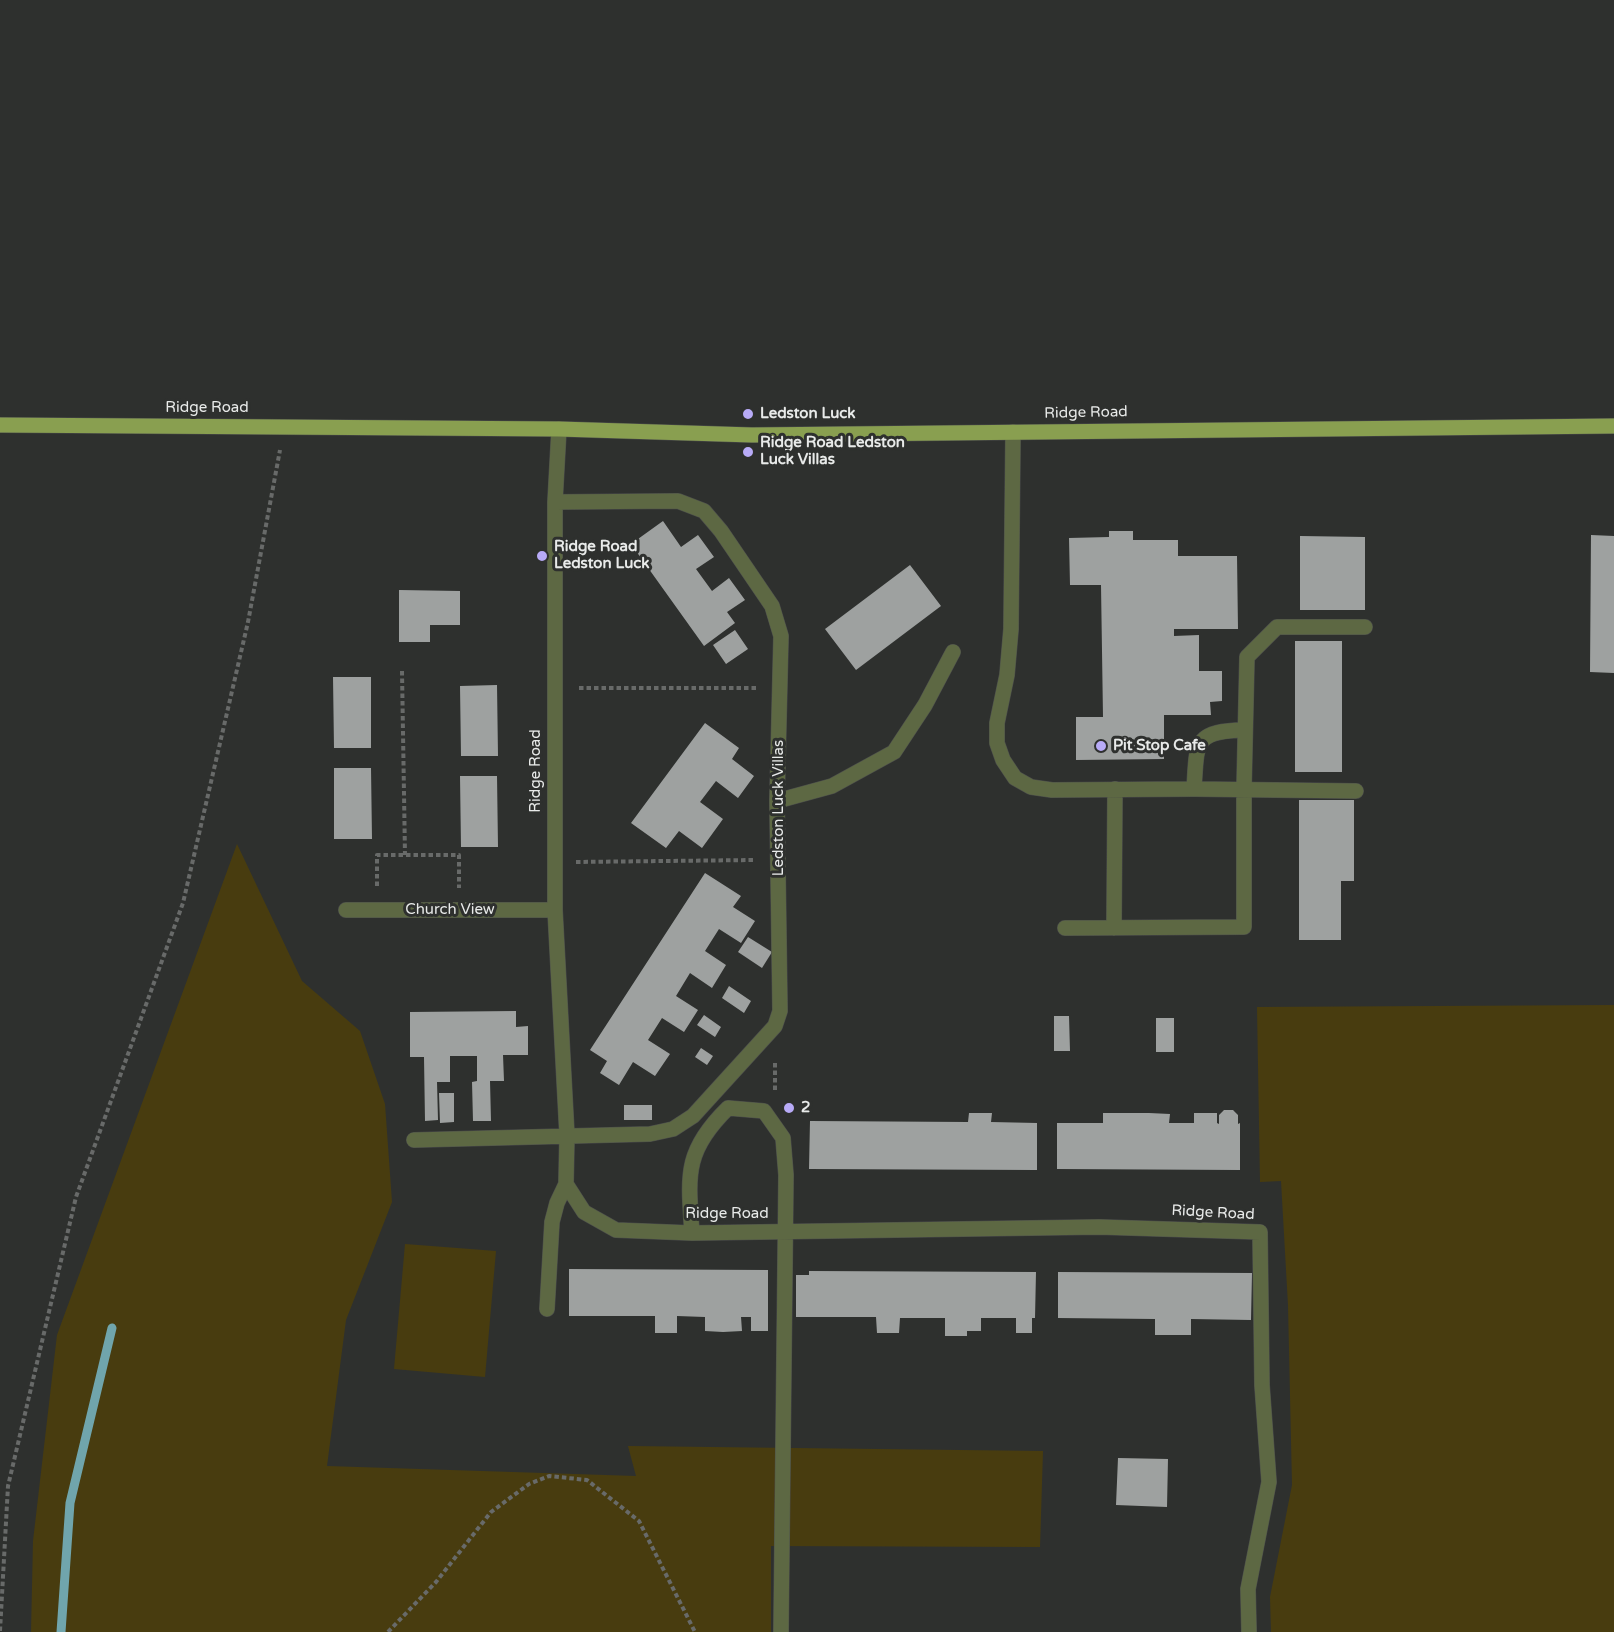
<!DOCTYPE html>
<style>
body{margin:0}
canvas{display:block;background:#2e302e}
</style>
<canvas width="1614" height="1632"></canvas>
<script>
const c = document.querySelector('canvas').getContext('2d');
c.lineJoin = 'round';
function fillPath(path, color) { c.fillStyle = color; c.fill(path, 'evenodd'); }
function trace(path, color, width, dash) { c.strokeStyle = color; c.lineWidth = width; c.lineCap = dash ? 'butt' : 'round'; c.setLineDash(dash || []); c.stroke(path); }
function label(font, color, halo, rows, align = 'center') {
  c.font = font + ' "Varela Round",sans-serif'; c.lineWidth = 6; c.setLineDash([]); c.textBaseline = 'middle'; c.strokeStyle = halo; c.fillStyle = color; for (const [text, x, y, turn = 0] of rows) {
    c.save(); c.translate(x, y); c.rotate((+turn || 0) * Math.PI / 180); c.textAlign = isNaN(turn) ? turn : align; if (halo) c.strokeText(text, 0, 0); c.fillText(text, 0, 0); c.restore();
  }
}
const green = new Path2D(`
 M237,844l65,137 58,50 25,73 7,98 -46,118 -19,146 309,10 -8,-30 415,5 -3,96 -269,-1v86h-740l2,-91 24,-206z
 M1614,1005v627h-343l-1,-35 22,-112 -4,-180 -7,-124 -21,1 -3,-175z
 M405,1244l91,7 -11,126 -91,-8z`);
const stream = new Path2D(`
 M61,1632l9,-129 42,-175`);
const building = new Path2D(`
 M663,521l18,26 17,-12 16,22 -18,12 16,22 17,-13 16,22 -18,12 8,11 -31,23 -73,-102z
 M1109,531h24v9h45v16h59l1,73h-64v7l25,-1v36h23v30l-12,1 1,13h-47v44l-88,1v-43h27l-2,-132h-31l-1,-47 40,-1z
 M1591,535l23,1v137l-24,-1z
 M1300,536l65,1v73h-65z
 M910,565l31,41 -85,64 -31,-41z
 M399,590l61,1v34h-30v17h-31z
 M735,630l13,19 -22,15 -13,-19z
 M1295,641h47v131h-47z
 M333,677h38v71h-37z
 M497,685l1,71h-37l-1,-70z
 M705,723l34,25 -7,11 22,17 -16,22 -22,-17 -16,21 23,17 -21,29 -23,-17 -13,17 -35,-25z
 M334,768h37l1,71h-38z
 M460,776h37l1,71h-37z
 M1299,800h55v81h-13v59h-42z
 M705,873l36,23 -8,11 22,14 -14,22 -22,-14 -14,22 21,14 -14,23 -22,-15 -14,23 22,14 -14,22 -22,-14 -14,22 22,14 -15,22 -22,-14 -14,23 -19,-12 7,-12 -17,-11z
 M748,937l24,15 -10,16 -24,-16z
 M729,986l22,15 -7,12 -22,-15z
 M516,1011v16l12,-1v29h-25l1,26h-14l1,40h-18l-1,-39 5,-1v-25h-27v26h-13l1,38 -13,1 -1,-64h-14v-45z
 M704,1015l17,12 -6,10 -18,-12z
 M1054,1016h15l1,35h-16z
 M1156,1018h18v34h-18z
 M701,1048l12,8 -6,9 -12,-8z
 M439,1093h15v29l-14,1z
 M624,1105h28v15h-28z
 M1224,1110h9l5,5v9l2,-1v47l-183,-1v-46h46v-10h46l21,1 -1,9h25v-10h23v10l2,1v-9z
 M969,1113h23l-1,9 46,1v47l-228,-1 1,-48 158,1z
 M569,1269l199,1v61h-17v-14h-10l1,14 -19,1 -18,-1v-14l-28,-1v17h-22v-17h-86z
 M809,1271l227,1 -1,46h-3v15h-16v-15h-35v13h-14v5h-22v-18h-45l-1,15h-22l-1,-16h-80v-42h13z
 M1058,1272l194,1 -1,47 -60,-1v16h-36v-16l-97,-1z
 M1118,1458l50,1 -1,48 -51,-2z`);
const path = new Path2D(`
 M402,671l3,184
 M579,688h178
 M576,862l179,-2
 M377,886v-31h82v33
 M775,1063v28
 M0,1631l8,-145 68,-289 107,-294 65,-281 32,-172
 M388,1632l48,-50 55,-70 38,-28 20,-8 38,4 52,41 56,111`);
const minor = new Path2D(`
 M559,429l-4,73v408l12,225 -1,49 18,28 32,18 76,3 407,-6 161,5 2,153 7,97 -21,107 1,43
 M1013,432l-2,197 -4,46 -10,48v20l6,17 12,18 16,9 21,3 142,-1 162,2
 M1194,789c3,-46 -1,-58 50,-59
 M777,801l55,-15 62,-34 31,-47 28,-53
 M346,910h209
 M1065,928l179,-1v-138l3,-132 30,-30h88
 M1114,928l1,-139
 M414,1140l236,-6 23,-5 20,-13 82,-90 5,-15 -3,-210 4,-165 -9,-30 -51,-75 -17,-20 -26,-10 -123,1
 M692,1233c-4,-58 -8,-82 36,-125l36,3 19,27 3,37 -5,457
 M547,1309l5,-87 5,-19 9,-19`);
const major = new Path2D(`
 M0,425l559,4 193,6 862,-9`);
const markers = [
 [748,414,6,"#b8abf7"],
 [748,452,6,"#b8abf7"],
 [542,556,6,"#b8abf7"],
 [1101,746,6,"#b8abf7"],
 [789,1108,6,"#b8abf7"]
];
const streetNames = [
 ["Ridge Road",207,408],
 ["Ridge Road",1086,413,-1],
 ["Ridge Road",536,771,-90],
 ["Ledston Luck Villas",779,808,-90],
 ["Church View",450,910],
 ["Ridge Road",1213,1213,3],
 ["Ridge Road",727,1214]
];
const poiNames = [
 ["Ledston Luck",760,414],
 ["Ridge Road Ledston",760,443],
 ["Luck Villas",760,460],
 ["Ridge Road",554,547],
 ["Ledston Luck",554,564],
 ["Pit Stop Cafe",1113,746],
 ["2",801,1108]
];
fillPath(green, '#483c0f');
trace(stream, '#70a5ac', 9);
fillPath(building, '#9ea1a0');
trace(minor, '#4c4e4c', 16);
trace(major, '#4c4e4c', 16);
trace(path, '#686a69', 4, [4.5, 3]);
trace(minor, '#5d6843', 15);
trace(major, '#899f50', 15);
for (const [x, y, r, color] of markers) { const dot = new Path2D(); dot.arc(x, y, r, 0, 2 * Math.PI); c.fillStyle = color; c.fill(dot); trace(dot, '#2e302e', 2); }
label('15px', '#e8eae9', '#2e302e', streetNames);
label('bold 15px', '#e8eae9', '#2e302e', poiNames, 'left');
</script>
